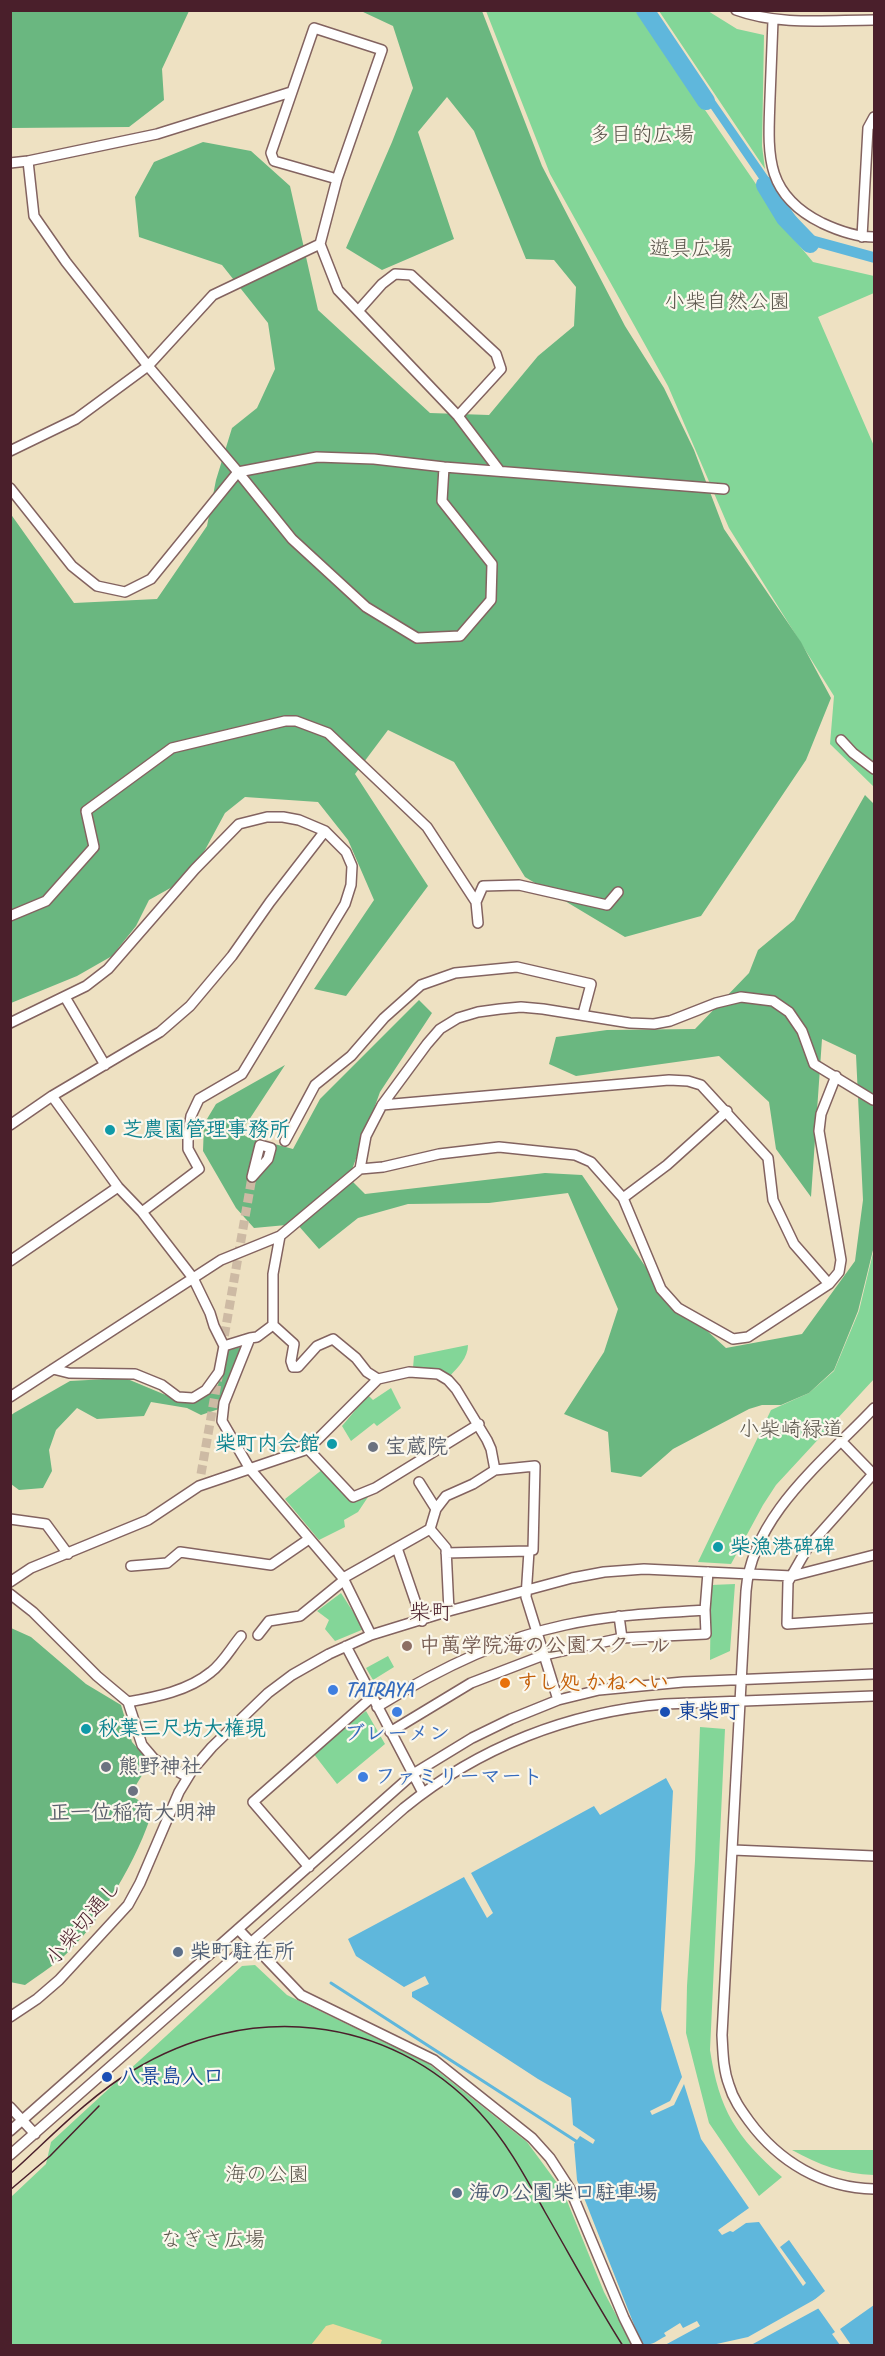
<!DOCTYPE html>
<meta charset="utf-8">
<style>
body{margin:0}
#map{position:relative;width:885px;height:2356px;overflow:hidden;background:#eee1c2;font-family:Caveat,sans-serif}
canvas{display:block}
.frame{position:absolute;inset:0;border:12px solid #4a1f2b;pointer-events:none}
</style>
<div id="map">
<canvas width="885" height="2356"></canvas>
<div class="frame"></div>
</div>
<script>
const c = document.querySelector('canvas').getContext('2d');
c.lineJoin = 'round';
function fillPath(path, color) { c.fillStyle = color; c.fill(path, 'evenodd'); }
function trace(path, color, width, dash) { c.strokeStyle = color; c.lineWidth = width; c.lineCap = dash ? 'butt' : 'round'; c.setLineDash(dash || []); c.stroke(path); }
function label(font, color, halo, rows, align = 'center') {
  c.font = font + ' Caveat,"Klee One",sans-serif'; c.lineWidth = 4.5; c.setLineDash([]); c.textBaseline = 'middle'; c.strokeStyle = halo; c.fillStyle = color; for (const [text, x, y, turn = 0] of rows) {
    c.save(); c.translate(x, y); c.rotate((+turn || 0) * Math.PI / 180); c.textAlign = isNaN(turn) ? turn : align; if (halo) c.strokeText(text, 0, 0); c.fillText(text, 0, 0); c.restore();
  }
}
const green = new Path2D(`
 M486,11h151l156,227 20,24 61,14v17l-56,24 56,129v341l-44,-43 4,-48 -105,-168 -61,-142 -118,-212z
 M659,11h49l29,18 27,6 -2,111 3,23z
 M874,1249v130l-98,106 -13,20 -32,59 -33,-2 73,-152 38,-17 25,-22 25,-60z
 M468,1345c0,13 -10,22 -18,31l-37,-8 1,-12z
 M391,1388l10,20 -24,18 -3,-3 -23,18 -9,-15 26,-31 5,5z
 M323,1469l30,30 13,-4 2,2 -10,15 -14,8 1,7 -26,13 -34,-41z
 M735,1584l-5,67 -20,9 1,-75z
 M341,1593l23,36 -29,12 -10,-12 4,-9 -12,-9z
 M388,1656l6,11 -21,13 -7,-12z
 M366,1711l19,33 -48,40 -24,-31z
 M700,1727l25,2 -15,321c9,60 26,87 72,127l-23,19 -50,-73 -23,-90 1,-47 8,-125z
 M255,1965l32,30 142,69 98,78 36,49 41,101 28,53 -621,1v-149l35,-33 5,-22 191,-176z
 M792,2150h82v25c-31,-1 -55,-10 -82,-25z`);
const forest = new Path2D(`
 M11,10h178v1l-27,58 2,31 -35,27 -118,1z
 M361,11h121l60,155 83,160 39,62 30,62 30,79 77,113 30,56 -25,62 -105,156 -76,21 -100,-60 -71,-115 -66,-32 -33,44 73,112 -82,110 -32,-7 60,-89 -26,-60 -30,-38 -73,-5 -20,16 -20,37 -22,31 -34,19 -13,26 -24,30 -35,20 -66,27 -1,-490 64,90 83,-4 50,-73 9,-46 16,-52 25,-20 18,-39 -7,-46 -46,-58 -83,-28 -4,-40 19,-35 49,-20 48,9 39,35 28,124 112,103 59,2 49,-59 36,-30 2,-39 -22,-27 -28,-1 -52,-128 -27,-34 -29,35 36,107 -72,31 -36,-22 46,-106 21,-54 -20,-62z
 M865,795l9,9v442l-16,65 -24,59 -25,23 -28,12h-19l-13,4 -76,40 -32,28 -30,-5 -3,-40 -44,-18 40,-62 14,-43 -50,-116 -79,10 -81,1 -50,14 -39,31 -22,-25 -43,4 -18,-20 -33,-57 1,-27 12,-20 69,-39 -40,61v10l48,13 27,-50 99,-99 13,13 -52,79 -31,86 16,16 180,-21 37,2 79,114 65,59 76,-14 53,-73 8,-61 -7,-145 -34,-16 -11,158 -35,-48 -7,-47 -50,-46 -143,20 -27,-12 7,-27 51,-7 88,-1 54,-56 9,-23 36,-30z
 M241,1347l-19,61 -21,7 -14,-7 -36,-6 -7,14 -47,3 -20,-11 -21,22 -7,20 3,21 -9,17 -24,2 -8,-6 -1,-68 4,-3 56,-32 55,-3 55,23 18,-1 20,-15 7,-34z
 M11,1628l20,9 55,47 35,21 11,37 18,20 -20,33 23,14c-14,48 -53,115 -91,149 -12,10 -25,18 -37,27l-15,-3z`);
const sand = new Path2D(`
 M333,2324l49,16 -2,5h-69l15,-19z`);
const water = new Path2D(`
 M644,11h9l155,223 66,18v11l-65,-18 -21,-24z
 M666,1778l7,13 -12,219 21,67 -12,24 -20,10 2,4 22,-10 10,-21 17,55 48,69 -31,22 4,5 8,-4 3,1 13,-9 13,-1 44,64 3,-3 -26,-36 9,-7 36,51 -12,10 22,31 -3,2 8,11h-175l35,-19 -3,-5 -14,7 -3,-5 -16,10 2,3c-10,5 -12,9 -24,9l-65,-165 -3,-36 6,-8 13,8 2,-4 -22,-15 -2,-27 -33,-19 -126,-82v-5l17,-8 -4,-8 -21,11 -48,-31 -8,-17 116,-62 23,41 6,-5 -22,-40 123,-67 6,9z
 M874,2305v40h-23l-11,-16z`);
const pier = new Path2D(`
 M828,2292l-11,9 4,6 -70,38h-39l36,-8z`);
const stream = new Path2D(`
 M331,1983l248,160`);
const river = new Path2D(`
 M645,10l61,91
 M765,185l20,33 25,26`);
const minorTunnel = new Path2D(`
 M222,1349l30,-172
 M201,1474l18,-102`);
const minor = new Path2D(`
 M736,10c43,16 93,10 138,10
 M773,20c-1,26 -2,52 -3,78 -2,57 -6,96 52,125 17,8 34,14 52,14
 M314,28l68,22 -45,129 -63,-18 -3,-8z
 M28,161l6,55 32,46 82,104 90,106 54,67 74,68 51,31 43,-2 31,-36 1,-36 -50,-63 2,-34
 M10,163l18,-2 129,-27 134,-42
 M862,237l6,-109 6,-11
 M320,244l17,-65
 M358,311l24,-27 13,-10 16,1 85,79 5,15 -43,47
 M10,451l66,-32 72,-53 65,-71 107,-51 18,46 120,126 41,54
 M10,488l62,78 25,20 28,6 26,-13 87,-107 79,-15 57,2 70,8 280,22
 M841,740l12,13 21,16
 M476,902l7,-16 36,-1 88,20 11,-13
 M10,916l36,-15 48,-54 -8,-36 86,-63 113,-27h11l32,12 99,94 49,75 2,21
 M65,997l40,68
 M10,1023l76,-37 22,-17 87,-100 44,-45 28,-7h16l16,3 26,11 21,21 6,14 -1,19 -6,19 -103,170 -43,25 -8,17 -3,19v14l11,20 -57,43
 M52,1096l66,91 24,25 51,66 17,35 4,13 10,20 -5,26 -13,18 -13,8 -15,-1 -16,-12 -27,-11 -66,-1 -16,-4
 M382,1105l287,-25 19,1 13,4 67,73 5,42 21,44 35,40
 M10,1125l42,-29 108,-64 30,-26 42,-50 38,-54 55,-71
 M285,1141l30,-56 36,-29 33,-38 37,-33 34,-12 62,-6 74,17 -8,30
 M260,1145l11,3 -3,11 -16,18z
 M360,1169l6,-33 16,-31 45,-61 13,-15 18,-11 20,-6 22,-3 21,-2 22,2 87,14 24,1 16,-3 46,-18 25,-6 32,4 16,11 13,19 12,33 59,36
 M623,1198l44,-33 60,-54
 M280,1236l-7,38v51l-16,12 -7,1 -26,65 -2,18 28,48 93,109 28,57
 M10,1261l108,-74
 M273,1325l21,19 -3,17 2,6h5l19,-21 16,-7 23,19 11,14 11,7
 M224,1346l26,-8
 M10,1397l211,-137 59,-24 80,-67 23,-2 56,-13 60,-7 76,8 16,7 32,36 38,91 17,19 55,31 15,-2 81,-53 10,-12 2,-12 -22,-129 2,-17 15,-38
 M874,1408c-49,52 -122,107 -128,183l-24,444c1,17 1,34 7,50 4,14 12,25 20,36 30,41 74,67 125,68
 M842,1442l32,33
 M308,1449l45,48 22,-9 104,-64
 M874,1473l-66,74 -20,35 -1,42 87,-6
 M419,1482l17,27
 M10,1519l36,5 22,30
 M430,1529l16,19 3,63
 M397,1548l25,73
 M446,1553l83,-2
 M131,1566l36,-3 13,-11 91,13 38,-26
 M10,1582l21,-14 117,-48 51,-34 109,-37 70,-70 31,-7 29,2 10,6 8,9 31,51 4,9 4,21
 M10,1594l23,18 64,64 31,26 14,43 12,14 34,18
 M619,1616l3,22
 M258,1635l11,-14 31,-5 43,-35 2,-4 85,-48 6,-20 10,-13 27,-12 22,-14 40,-4 -2,84 -4,1 -3,46 32,103
 M346,1646l77,147
 M128,1702c28,-5 60,-11 83,-30 12,-9 20,-24 30,-36
 M377,1707c58,-36 121,-68 188,-82 46,-10 93,-12 140,-15
 M390,1732l81,-49 73,-28 78,-17 84,-4 -1,-24 3,-38
 M733,1850l141,6
 M309,1867l-56,-65 119,-105
 M238,1929l63,66 133,65 98,78 18,20 20,31 54,129 14,28
 M10,2017l27,-18 22,-19 69,-75 12,-22 39,-91 14,-23 19,-22 56,-54 24,-18 37,-21 42,-19 78,-24 123,-33 32,-6 40,-3 148,7 82,-21
 M10,2107l25,27
 M10,2131l403,-357 59,-36 39,-19 47,-19 41,-10 84,-8 191,-8
 M10,2155l394,-347c75,-61 165,-96 261,-104l209,-8`);
const tram = new Path2D(`
 M10,2174c39,-35 77,-76 122,-103 114,-70 256,-58 348,42 27,29 46,65 65,99 26,45 50,90 78,134
 M10,2190l40,-34 49,-50`);
const markers = [
 [110,1130,6,"#0f9aa8"],
 [332,1444,6,"#0f9aa8"],
 [373,1447,6,"#6b7280"],
 [718,1547,6,"#0f9aa8"],
 [407,1646,6,"#8d6e63"],
 [505,1683,6,"#e8710a"],
 [333,1690,6,"#3f7fe0"],
 [397,1712,6,"#3f7fe0"],
 [665,1712,6,"#1a4fb4"],
 [86,1729,6,"#0f9aa8"],
 [106,1767,6,"#6b7280"],
 [363,1777,6,"#3f7fe0"],
 [133,1791,6,"#6b7280"],
 [178,1952,6,"#5c6f8a"],
 [107,2077,6,"#1a4fb4"],
 [457,2193,6,"#5c6f8a"]
];
const parkNames = [
 ["多目的広場",642,135],
 ["遊具広場",691,249],
 ["小柴自然公園",727,302],
 ["小柴崎緑道",791,1430],
 ["海の公園",267,2175],
 ["なぎさ広場",213,2240]
];
const cultureNames = [
 ["芝農園管理事務所",122,1130],
 ["柴町内会館",320,1444,"right"],
 ["柴漁港碑碑",730,1547],
 ["秋葉三尺坊大権現",98,1729]
];
const worshipNames = [
 ["宝蔵院",385,1447],
 ["熊野神社",118,1767],
 ["正一位稲荷大明神",133,1813,"center"]
];
const educationNames = [
 ["中萬学院海の公園スクール",419,1646]
];
const foodNames = [
 ["すし処 かねへい",517,1683]
];
const shopNames = [
 ["TAIRAYA",345,1690],
 ["ブレーメン",397,1734,"center"],
 ["ファミリーマート",375,1777]
];
const transitNames = [
 ["東柴町",677,1712],
 ["八景島入口",119,2077]
];
const streetNames = [
 ["小柴切通し",84,1923,-50]
];
const serviceNames = [
 ["柴町駐在所",190,1952],
 ["海の公園柴口駐車場",469,2193]
];
const neighbourhoodNames = [
 ["柴町",431,1613]
];
fillPath(green, '#83d698');
fillPath(forest, '#6ab780');
fillPath(sand, '#eeda9e');
fillPath(water, '#5fb7dc');
fillPath(pier, '#eee1c2');
trace(stream, '#5fb7dc', 3);
trace(river, '#5fb7dc', 18);
trace(minorTunnel, '#cdbaa4', 9, [9, 4.5]);
trace(minor, '#836360', 12);
trace(minor, '#fff', 9);
trace(tram, '#4a1f2b', 1.5);
for (const [x, y, r, color] of markers) { const dot = new Path2D(); dot.arc(x, y, r, 0, 2 * Math.PI); c.fillStyle = color; c.fill(dot); trace(dot, '#fbf7ec', 2); }
label('21px', '#5b564c', '#fbf7ec', parkNames);
label('bold 21px', '#0d838f', '#fbf7ec', cultureNames, 'left');
label('bold 21px', '#5b616d', '#fbf7ec', worshipNames, 'left');
label('bold 21px', '#785e54', '#fbf7ec', educationNames, 'left');
label('bold 21px', '#c56008', '#fbf7ec', foodNames, 'left');
label('bold 21px', '#366cbe', '#fbf7ec', shopNames, 'left');
label('bold 21px', '#164399', '#fbf7ec', transitNames, 'left');
label('21px', '#4a1f2b', '#fbf7ec', streetNames);
label('bold 21px', '#4e5e75', '#fbf7ec', serviceNames, 'left');
label('22px', '#4a1f2b', '#fbf7ec', neighbourhoodNames);
</script>
